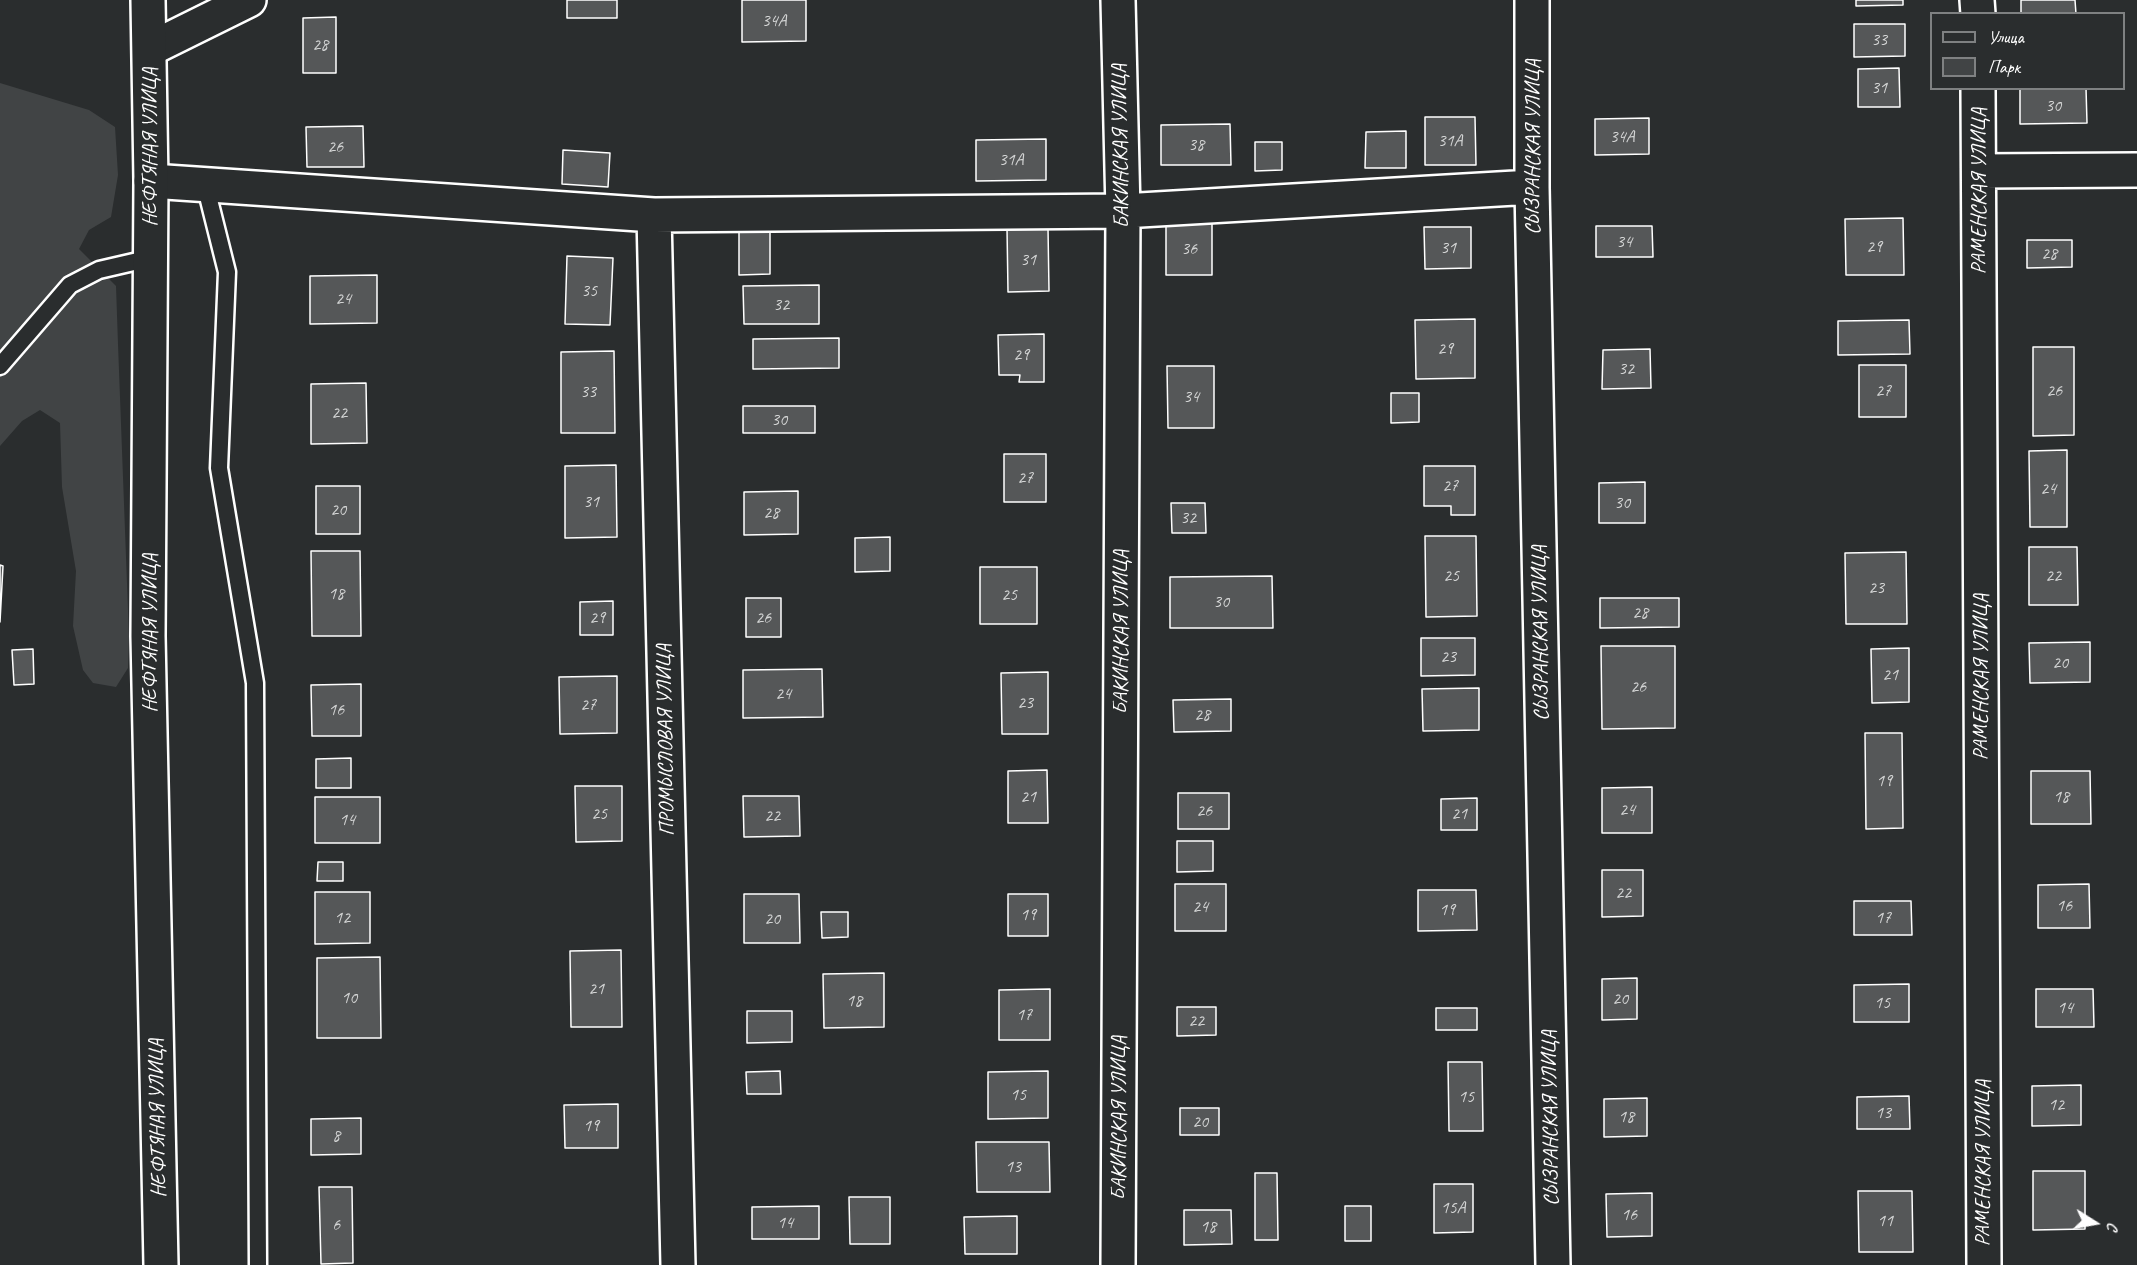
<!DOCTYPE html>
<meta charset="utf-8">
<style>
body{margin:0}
#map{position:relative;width:2137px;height:1265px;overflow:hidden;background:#2a2d2e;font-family:Caveat,sans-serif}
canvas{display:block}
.legend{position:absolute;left:1930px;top:12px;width:195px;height:78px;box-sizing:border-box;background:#2a2d2e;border:2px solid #7f8182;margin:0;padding:8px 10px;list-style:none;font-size:18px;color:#fff}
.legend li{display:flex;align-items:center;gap:12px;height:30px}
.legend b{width:30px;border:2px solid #7f8182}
.north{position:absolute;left:2065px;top:1193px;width:60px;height:60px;-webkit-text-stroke:4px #2a2d2e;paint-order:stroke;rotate:101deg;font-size:16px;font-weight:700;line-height:24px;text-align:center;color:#fff}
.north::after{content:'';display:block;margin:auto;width:21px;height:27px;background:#fff;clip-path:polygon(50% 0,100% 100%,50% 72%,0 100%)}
</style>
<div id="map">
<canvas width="2137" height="1265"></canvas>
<ul class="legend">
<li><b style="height:8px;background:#2a2d2e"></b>Улица</li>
<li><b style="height:16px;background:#414445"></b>Парк</li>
</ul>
<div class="north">С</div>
</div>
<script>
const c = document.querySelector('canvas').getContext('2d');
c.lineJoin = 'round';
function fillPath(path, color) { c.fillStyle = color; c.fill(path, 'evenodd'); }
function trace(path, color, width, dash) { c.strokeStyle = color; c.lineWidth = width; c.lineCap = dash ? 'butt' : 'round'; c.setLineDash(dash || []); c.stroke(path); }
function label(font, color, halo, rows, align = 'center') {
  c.font = font + ' Caveat,sans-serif'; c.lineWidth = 4.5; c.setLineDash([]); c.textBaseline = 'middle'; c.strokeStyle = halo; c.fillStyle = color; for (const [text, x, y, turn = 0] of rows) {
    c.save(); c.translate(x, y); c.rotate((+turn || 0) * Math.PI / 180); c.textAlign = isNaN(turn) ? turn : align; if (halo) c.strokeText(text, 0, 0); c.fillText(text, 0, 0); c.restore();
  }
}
const green = new Path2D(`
 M0,83l89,27 26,17 3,48 -7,42 -22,13 -10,19 37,37 2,58 11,293 -1,31 -12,19 -23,-4 -10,-13 -10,-44 3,-55 -14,-84 -2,-64 -20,-13 -18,11 -22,25z`);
const building = new Path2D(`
 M567,0h50v18h-50z
 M742,0h64v41l-64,1z
 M1856,0h47v5l-47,1z
 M2021,0h54l1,14h-55z
 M336,17v56h-33v-55z
 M1854,24h51v32l-51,1z
 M1899,68l1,39h-42v-38z
 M2020,88h66l1,35 -67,1z
 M1425,117h50l1,48h-51z
 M1649,118v36l-54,1v-36z
 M1230,124l1,41h-70v-40z
 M363,126l1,41h-57l-1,-40z
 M1406,131v37h-41l1,-36z
 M1046,139v41l-70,1v-41z
 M1255,142h27v28l-27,1z
 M563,150l47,3 -2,34 -46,-3z
 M1903,218l1,57h-58l-1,-56z
 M1166,223h46v52h-46z
 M1596,226h56l1,31h-57z
 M1424,227h47v41l-46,1z
 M1007,228h41l1,63 -41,1z
 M739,230h31v44l-31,1z
 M2027,240h45v27l-45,1z
 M567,256l46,2 -3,67 -45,-1z
 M377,275v48l-67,1v-48z
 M819,285v39h-75l-1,-38z
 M1475,319v59l-59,1 -1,-59z
 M1909,320l1,34 -72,1v-34z
 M1044,334v48h-25l1,-7h-21l-1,-40z
 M839,338v30l-86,1v-30z
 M2033,347h41v88l-41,1z
 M1650,349l1,39 -49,1 1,-39z
 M614,351l1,82h-54v-81z
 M1859,365h47v52h-47z
 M1167,366h47v62h-46z
 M366,383l1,60 -56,1v-60z
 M1391,393h28v29l-28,1z
 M743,406h72v27h-72z
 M2067,450v77h-37l-1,-76z
 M1004,454h42v48h-42z
 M616,465l1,72 -52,1v-72z
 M1424,466h51v49h-24v-9h-27z
 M1645,482v41h-46v-40z
 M316,486h44v48h-44z
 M798,491v43l-54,1v-43z
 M1171,503h34l1,30h-34z
 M1425,536h51l1,80 -51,1z
 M890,537v34l-35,1v-34z
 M2029,547h48l1,58h-49z
 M311,551h49l1,85h-49z
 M1906,552l1,72h-61l-1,-71z
 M0,565l3,1 -3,56z
 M980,567h57v57h-57z
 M1272,576l1,52h-103v-51z
 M746,598h35v39h-35z
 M1600,598h79v29l-79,1z
 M613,601v34h-33v-33z
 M1421,638h54v37l-54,1z
 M2090,642v40l-60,1 -1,-40z
 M1601,646h74v82l-73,1z
 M1909,648v54l-37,1 -1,-54z
 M33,649l1,35 -20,1 -2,-35z
 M822,669l1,48 -80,1v-48z
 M1048,672v62h-46l-1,-61z
 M617,676v57l-57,1 -1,-57z
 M361,684v52h-49l-1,-51z
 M1479,688v42l-56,1 -1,-42z
 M1231,699v32l-57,1 -1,-32z
 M1865,733h37l1,95 -37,1z
 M351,758v30h-35v-29z
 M1047,770l1,53h-40v-52z
 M2031,771h59l1,53h-60z
 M575,786h47v55l-46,1z
 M1652,787v46h-50v-45z
 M1178,793h51v36h-51z
 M743,796h56l1,40 -56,1z
 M315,797h65v46h-65z
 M1477,798v32h-36v-31z
 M1177,841h36v30l-36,1z
 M318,862h25v19h-26z
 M1602,870h41v46l-41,1z
 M1175,884h51v47h-51z
 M2089,884l1,44h-52v-43z
 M1418,890h58l1,40 -59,1z
 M315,892h55v51l-55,1z
 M744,894h55l1,49h-56z
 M1008,894h40v42h-40z
 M1854,901h57l1,34h-58z
 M821,912h27v25l-26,1z
 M621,950l1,77h-51l-1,-76z
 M380,957l1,81h-64v-80z
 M884,973v54l-60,1 -1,-54z
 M1637,978v41l-35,1v-41z
 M1909,984v38h-55v-37z
 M1050,989v51h-51v-50z
 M2036,989h57l1,38h-58z
 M1177,1007h39v28l-39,1z
 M1436,1008h41v22h-41z
 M747,1011h45v31l-45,1z
 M1448,1062h34l1,69h-34z
 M780,1071l1,23h-34l-1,-22z
 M1048,1071v47l-60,1v-47z
 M2081,1085v40l-49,1v-40z
 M1909,1096l1,33h-53v-32z
 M1647,1098v38l-43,1v-38z
 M618,1104v44h-53l-1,-43z
 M1180,1108h39v27h-39z
 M361,1118v36l-50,1v-36z
 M976,1142h73l1,50h-73z
 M2033,1171h52v58l-52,1z
 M1255,1173h22l1,67h-23z
 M1434,1184h39v48l-39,1z
 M319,1187h33l1,76 -32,1z
 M1858,1191h54l1,61h-54z
 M1652,1193v43l-45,1 -1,-43z
 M849,1197h41v47h-40z
 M819,1206v33h-67v-32z
 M1345,1206h26v35h-26z
 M1184,1210h47l1,34 -48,1z
 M1017,1216v38h-52l-1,-37z`);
const lane = new Path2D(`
 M205,184l22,88 -8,196 36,215 3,582
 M0,366l70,-81 29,-15 52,-12`);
const street = new Path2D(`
 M1532,0v187l21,1078
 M1977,0l1,14
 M150,49l99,-49
 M1978,88l6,1177
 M1979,171l158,-1
 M151,181l503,34 469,-4 409,-24
 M654,215l24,1050
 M1118,1265l5,-1054 -5,-211`);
const secondary = new Path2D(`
 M148,0l3,181 -3,455 13,629`);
const numberNames = [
 ["34А",774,21],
 ["33",1879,40],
 ["28",320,45],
 ["31",1879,88],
 ["30",2053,106],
 ["34А",1622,137],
 ["31А",1450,141],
 ["38",1196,145],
 ["26",335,147],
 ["31А",1011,160],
 ["34",1624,242],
 ["29",1874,247],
 ["31",1448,248],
 ["36",1189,249],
 ["28",2049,254],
 ["31",1028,260],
 ["35",589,291],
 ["24",343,299],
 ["32",781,305],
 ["29",1445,349],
 ["29",1021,355],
 ["32",1626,369],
 ["27",1883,391],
 ["26",2054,391],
 ["33",588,392],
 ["34",1191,397],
 ["22",339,413],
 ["30",779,420],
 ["27",1025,478],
 ["27",1450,486],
 ["24",2048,489],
 ["31",591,502],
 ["30",1622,503],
 ["20",338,510],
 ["28",771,513],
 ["32",1188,518],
 ["25",1451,576],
 ["22",2053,576],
 ["23",1876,588],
 ["18",336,594],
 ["25",1009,595],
 ["30",1221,602],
 ["28",1640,613],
 ["29",597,618],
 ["26",763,618],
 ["23",1448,657],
 ["20",2060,663],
 ["21",1890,675],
 ["26",1638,687],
 ["24",783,694],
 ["23",1025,703],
 ["27",588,705],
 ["16",336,710],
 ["28",1202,715],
 ["19",1884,781],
 ["21",1028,797],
 ["18",2061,797],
 ["24",1627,810],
 ["26",1204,811],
 ["25",599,814],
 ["21",1459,814],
 ["22",772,816],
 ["14",347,820],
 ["22",1623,893],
 ["16",2064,906],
 ["24",1200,907],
 ["19",1447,910],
 ["19",1028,915],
 ["12",342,918],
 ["17",1883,918],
 ["20",772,919],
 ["21",596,989],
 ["10",349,998],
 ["20",1620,999],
 ["18",854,1001],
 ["15",1882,1003],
 ["14",2065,1008],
 ["17",1024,1015],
 ["22",1196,1021],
 ["15",1018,1095],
 ["15",1466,1097],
 ["12",2056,1105],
 ["13",1883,1113],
 ["18",1626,1117],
 ["20",1200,1122],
 ["19",591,1126],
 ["8",336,1136],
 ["13",1013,1167],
 ["15А",1453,1208],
 ["16",1629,1215],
 ["11",1885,1221],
 ["14",785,1223],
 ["6",336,1225],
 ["18",1208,1227]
];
const streetNames = [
 ["БАКИНСКАЯ УЛИЦА",1121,146,-91],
 ["НЕФТЯНАЯ УЛИЦА",150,147,-90],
 ["СЫЗРАНСКАЯ УЛИЦА",1533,147,-90],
 ["РАМЕНСКАЯ УЛИЦА",1979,191,-90],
 ["БАКИНСКАЯ УЛИЦА",1121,632,-90],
 ["НЕФТЯНАЯ УЛИЦА",150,633,-90],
 ["СЫЗРАНСКАЯ УЛИЦА",1541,633,-91],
 ["РАМЕНСКАЯ УЛИЦА",1981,677,-90],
 ["ПРОМЫСЛОВАЯ УЛИЦА",666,740,-91],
 ["НЕФТЯНАЯ УЛИЦА",158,1118,-91],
 ["БАКИНСКАЯ УЛИЦА",1119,1118,-90],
 ["СЫЗРАНСКАЯ УЛИЦА",1551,1118,-91],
 ["РАМЕНСКАЯ УЛИЦА",1983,1163,-90]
];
fillPath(green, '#414445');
fillPath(building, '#555758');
trace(building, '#fff', 1.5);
trace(lane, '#fff', 21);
trace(street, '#fff', 38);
trace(secondary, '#fff', 38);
trace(lane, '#2a2d2e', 16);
trace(street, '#2a2d2e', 33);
trace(secondary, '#2a2d2e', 33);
label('18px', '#d4d5d5', null, numberNames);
label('21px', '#fff', '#2a2d2e', streetNames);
</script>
